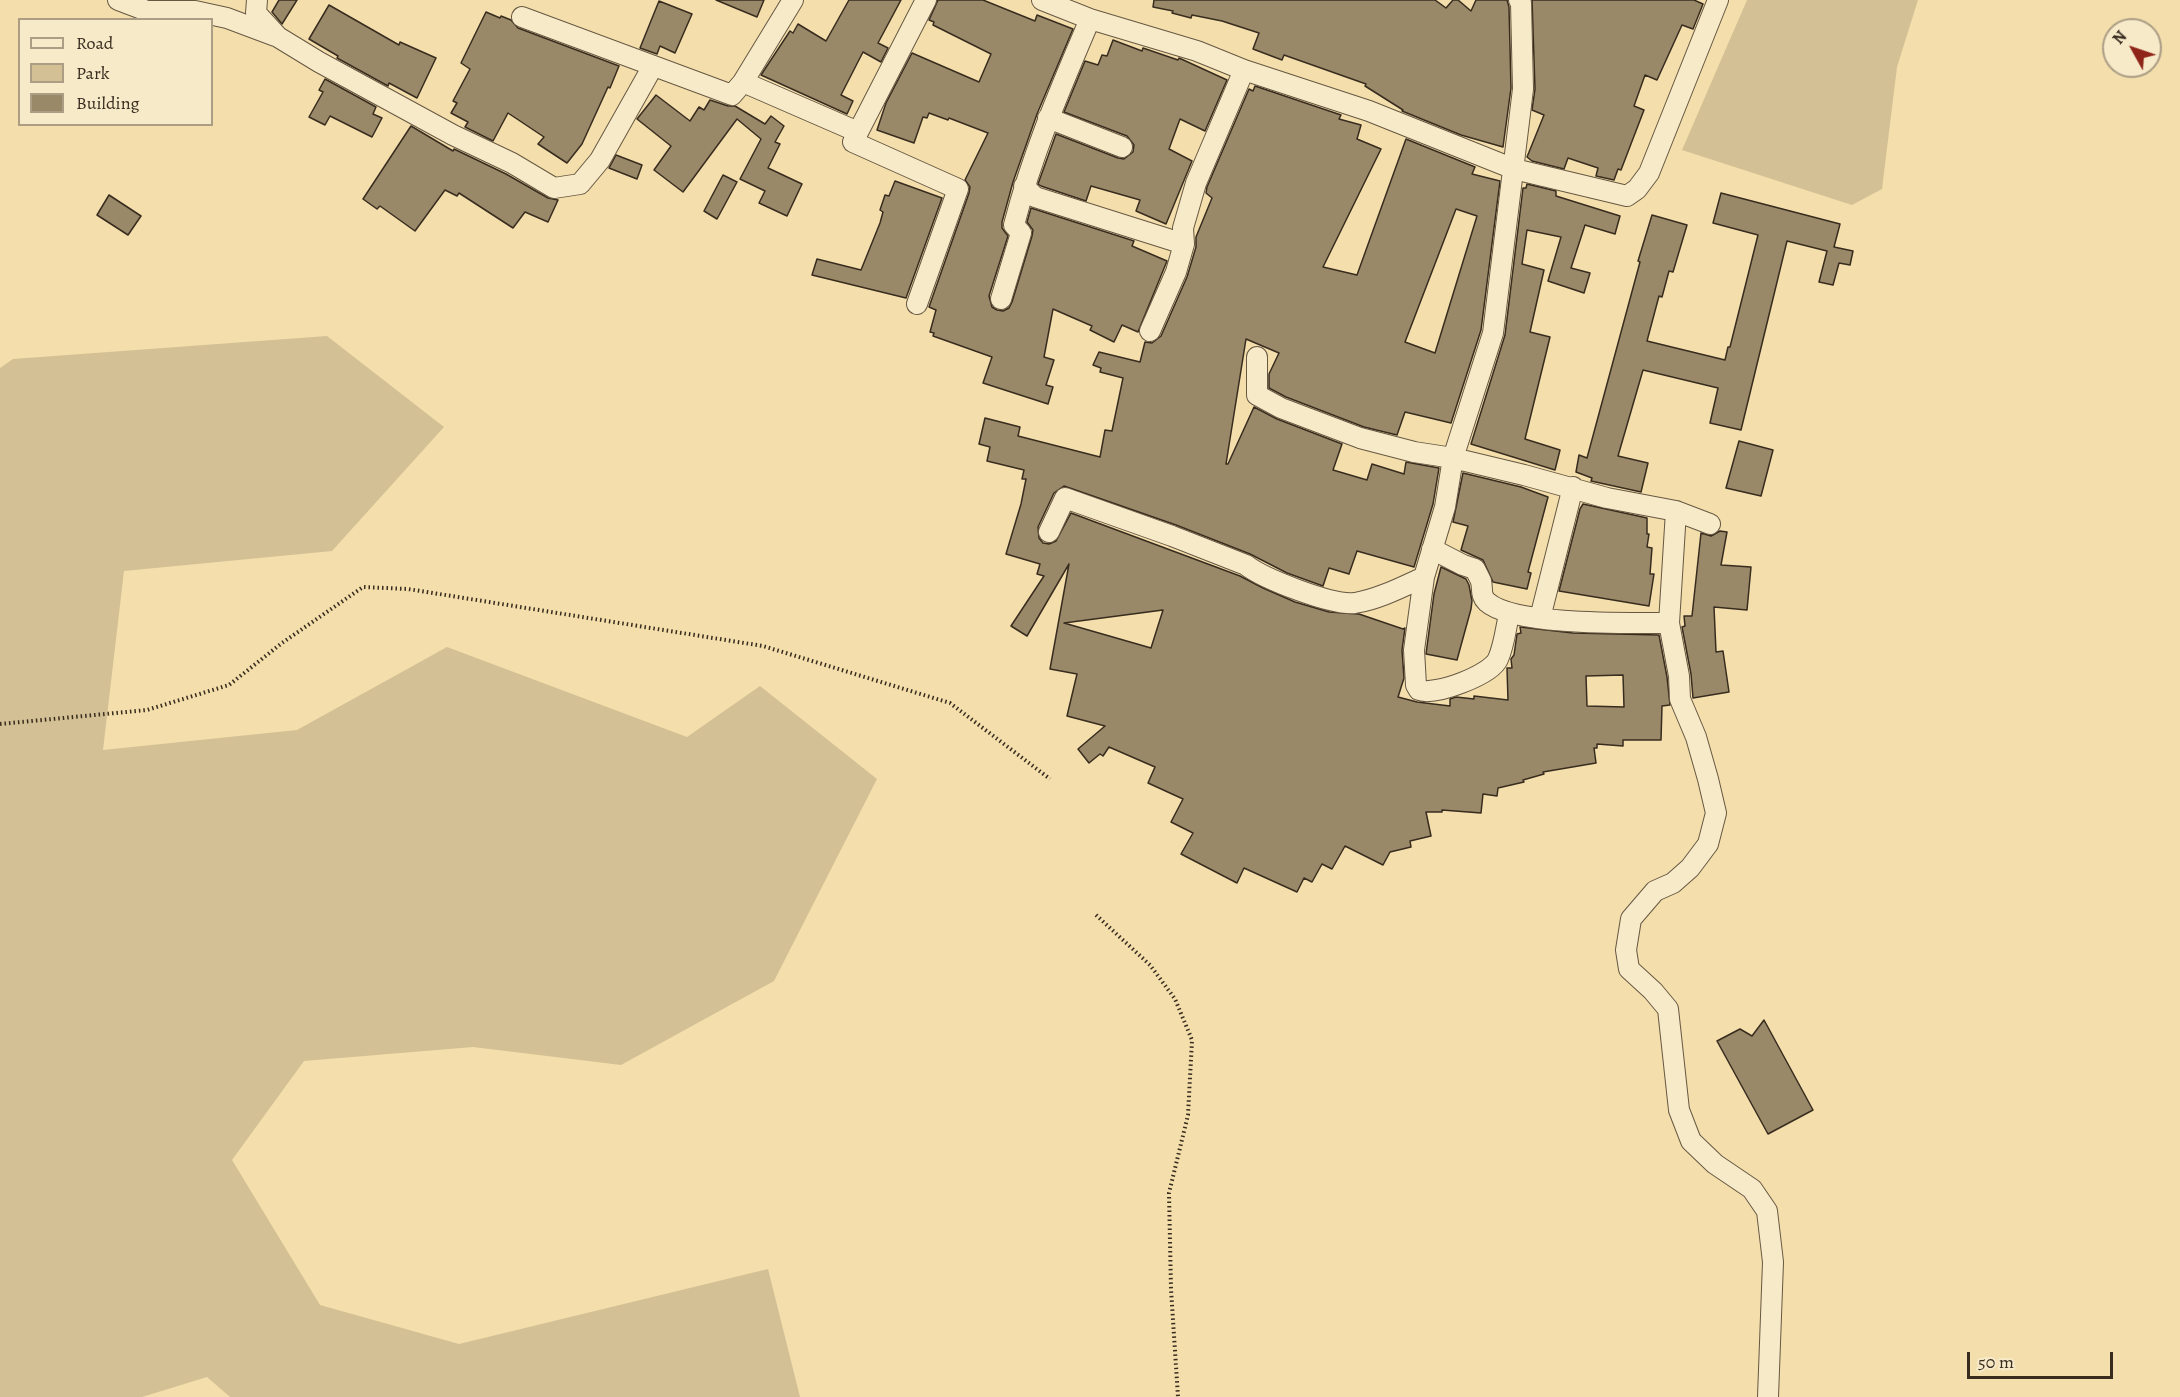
<!DOCTYPE html>
<style>
body{margin:0}
#map{position:relative;width:2180px;height:1397px;overflow:hidden;background:#f3deac;font-family:Alegreya,serif}
canvas{display:block}
.legend{position:absolute;left:18px;top:18px;width:195px;height:108px;box-sizing:border-box;background:#f7eac9;border:2px solid #ab9e85;margin:0;padding:8px 10px;list-style:none;font-size:18px;color:#382c1f}
.legend li{display:flex;align-items:center;gap:12px;height:30px}
.legend b{width:30px;border:2px solid #ab9e85}
.north{position:absolute;left:2102px;top:18px;width:60px;height:60px;box-sizing:border-box;background:#f7eac9;border:2px solid #ab9e85;border-radius:50%;rotate:310deg;font-size:16px;font-weight:700;line-height:24px;text-align:center;color:#382c1f}
.north::after{content:'';display:block;margin:auto;width:21px;height:27px;background:#8f2418;clip-path:polygon(50% 0,100% 100%,50% 72%,0 100%)}
.scale{position:absolute;left:1967px;top:1352px;width:146px;height:27px;box-sizing:border-box;border:3px solid #382c1f;border-top:0;padding-left:8px;font-size:18px;line-height:21px;white-space:nowrap;color:#382c1f;-webkit-text-stroke:4px #f7eac9;paint-order:stroke}
</style>
<div id="map">
<canvas width="2180" height="1397"></canvas>
<ul class="legend">
<li><b style="height:8px;background:#f7eac9"></b>Road</li>
<li><b style="height:16px;background:#d3c094"></b>Park</li>
<li><b style="height:16px;background:#998968"></b>Building</li>
</ul>
<div class="north">N</div>
<div class="scale">50 m</div>
</div>
<script>
const c = document.querySelector('canvas').getContext('2d');
c.lineJoin = 'round';
function fillPath(path, color) { c.fillStyle = color; c.fill(path, 'evenodd'); }
function trace(path, color, width, dash) { c.strokeStyle = color; c.lineWidth = width; c.lineCap = dash ? 'butt' : 'round'; c.setLineDash(dash || []); c.stroke(path); }
const green = new Path2D(`
 M1747,0h171l-21,67 -15,122 -30,16 -170,-55z
 M327,336l117,91 -112,124 -208,20 -21,179 194,-20 150,-83 240,90 73,-51 117,93 -103,202 -153,84 -148,-18 -169,14 -72,99 88,145 139,39 309,-75 32,128h-570l-23,-20 -65,20h-142v-1029l13,-9z`);
const building = new Path2D(`
 M279,0h18l-15,24 -10,-12z
 M716,0h48l-7,17z
 M849,0h52l-23,43 10,5 -7,14 -18,-10 -22,43 12,6 -6,13 -86,-39 29,-44 3,2 5,-9 28,17z
 M938,0h45l52,21 2,-6 36,14 -36,85 -24,68 -11,40v6l6,8 -19,60 3,11 5,3 6,1 6,-3 3,-6 20,-66 1,-6 -6,-8 4,-14 103,33 -2,5 35,15 -29,71 -16,-7 -8,17 -24,-12 2,-4 -39,-17 -9,48 10,3 -8,25 7,2 -5,17 -65,-21 9,-26 -59,-21 1,-3 -4,-1 6,-22 -7,-3 40,-114 1,-6 -5,-7 23,-47 -39,-15 -1,2 -19,-7 -2,5 -4,-1 -9,26 -37,-13 9,-27 26,-50 67,29 12,-28 -58,-29 1,-3 -5,-2z
 M1154,0h281l11,8 7,-8h5l13,11 5,-11h31l2,7 2,81 -8,59 -42,-12 -59,-24 1,-1 -38,-24 1,-2 -82,-29 -2,5 -29,-11 6,-16 -37,-12 -30,-6 -1,3 -19,-5 1,-2 -20,-4z
 M1532,0h162l9,4 -10,25 -11,-4 -25,55 -12,-5 -11,31 10,4 -23,60 -3,-1 -4,11 -18,-4 2,-8 -30,-10 -4,11 -32,-8 -5,-4 17,-42 -12,-5 3,-21z
 M659,1l33,13 -17,39 -15,-7 -3,8 -17,-6z
 M329,5l70,40 1,-3 36,16 -19,40 -28,-15 -1,3 -51,-28 1,-2 -29,-17z
 M486,12l14,6 1,-2 10,4 7,8 101,38 -9,22 -2,-1 -26,57 -15,19 -29,-19 6,-7 -36,-24 -15,28 -28,-14 3,-5 -17,-9 6,-10 -4,-2 17,-32 -9,-6z
 M1113,40l29,11 1,-3 35,12 1,-2 48,22 -22,51 -25,-12 -11,30 23,12 -26,63 -30,-13 4,-11 -49,-14 -5,15 -45,-15 -3,-2 18,-50 62,24 6,1 9,-7 1,-7 -7,-9 -63,-24 21,-51 13,4 4,-10 5,1z
 M325,79l51,28 -3,7 9,4 -10,19 -42,-21 -5,9 -16,-8 14,-25 -4,-2z
 M1255,86l86,29 -2,4 22,6 -4,14 24,10 -58,118 34,8 49,-136 69,28 -3,7 28,7 -19,149 -30,93 -46,-11 -8,23 -33,-8 -78,-30 -17,-9v-14l10,-21 -33,-14 -20,125h2l26,-57 23,12 65,25 -9,26 34,10 5,-16 32,10 2,-12 33,6 -6,36 -19,63 -57,-16 -8,23 -20,-6 -6,18 -36,-13 -37,-19 -74,-29 -112,-39 -10,7 -16,34 1,11 4,5 6,1 7,-3 15,-28 169,63 23,12 32,14 34,10 30,2 44,15 2,-1 -3,22 2,28 -6,19 19,5 33,4v-7l6,-2 18,2v-3l34,4 -1,-32h5l-1,-9 3,-4 3,-21 4,-1 -1,-6 53,6 86,2 8,42 3,28 -8,1 -1,34h-38v6l-26,-2v4h-3l2,15 -53,9 1,2 -21,6 1,2 -26,6 -1,8 -14,-2 -2,19 -39,-3v2h-16l5,24 -21,5 1,6 -21,5 -7,13 -38,-19 -13,23 -10,-5 -10,18 -8,-4 -7,14 -53,-24 -7,15 -56,-29 12,-21 -22,-11 12,-23 -35,-16 7,-16 -46,-20 -6,9 -3,-2 -11,9 -11,-14 27,-23 -38,-10 10,-42 -27,-5 19,-105 -42,72 -16,-10 33,-50 -7,-2 3,-10 -34,-10 15,-50 5,-25h-4l2,-9 -37,-9 3,-14 -11,-3 6,-26 35,9 -2,9 82,21 5,-27 7,1 11,-53 -23,-6 1,-4 -8,-3 6,-13 41,10 5,-20 7,1 9,-7 26,-59 9,-30v-10l16,-39 -6,-5 1,-6 42,-98 4,2zM1456,209l21,7 -42,137 -30,-11zM1163,610l-12,38 -87,-25zM1623,675l1,32 -37,-1 -1,-30z
 M656,95l34,26 9,-14 5,3 6,-10 18,6h7l30,18 6,-8 13,10 -9,16 5,2 -12,24 34,16 -15,32 -28,-13 6,-12 -25,-12 21,-40 -24,-20 -54,73 -29,-22 17,-24 -34,-27z
 M411,126l42,25 1,-2 52,25 42,24 10,2 -10,22 -23,-10 -12,16 -54,-35 -2,3 -12,-6 -30,41 -35,-25 -3,3 -14,-10z
 M616,155l26,10 -5,14 -28,-11z
 M723,175l14,7 -20,37 -13,-8z
 M895,181l47,17 -36,100 -94,-23 5,-16 44,11 19,-47 3,-11 -3,-2 5,-15 4,1z
 M1527,184l29,7v5l64,20 -5,18 -30,-9 -14,43 19,5 -6,20 -36,-12 13,-44 -34,-7 -5,34 22,6 -14,62 20,5 -25,102 35,11 -5,20 -84,-26 34,-109 18,-147h3z
 M1721,193l119,31 -6,23 19,4 -3,14 -11,-2 -6,22 -14,-3 8,-31 -40,-10 -46,189 -31,-7 8,-35 -75,-18 -25,86 30,7 -7,29 -50,-11 1,-3 -16,-6 3,-17 8,3 53,-196 -2,-1 14,-46 35,10 -14,47 -4,-1 -7,26 -3,-1 -12,45 78,19 3,-13h2l28,-112 -45,-12z
 M109,195l32,21 -13,19 -31,-20z
 M1739,441l34,9 -12,46 -35,-8z
 M1463,473l58,14 27,10 -20,75 3,1 -4,16 -34,-7 -10,-22 -22,-10 7,-24 -15,-4z
 M1583,504l64,14v16h2l-2,13 5,1 -2,26h4l-5,32 -90,-15 21,-82z
 M1720,531l7,1 -6,33 30,2 -4,43 -33,-3 2,45 7,-1 6,41 -36,6 -2,-24 -9,-47 3,-1 -1,-10h8l9,-83 10,3z
 M1441,567l25,12 3,6 3,16 -1,8 -14,51 -31,-6 8,-60z
 M1764,1020l49,90 -45,24 -51,-93 23,-12 12,7z`);
const path = new Path2D(`
 M0,724l147,-14 82,-25 53,-42 81,-56 45,2 355,57 187,57 100,76
 M1096,915l54,50 25,34 17,41 -4,75 -19,78 2,96 7,108`);
const minor = new Path2D(`
 M118,0l29,11h48l32,7 48,18
 M257,0l-1,13 22,24 41,25 134,73 59,28 42,25 26,-4 20,-24 53,-94
 M793,0l-50,82 115,50
 M1042,0l48,19 107,32 47,19 125,41 145,58 113,27 10,-7 12,-16 69,-173
 M522,17l210,78 11,-13
 M1048,118l74,29
 M1024,186l11,11 149,47
 M1001,299l20,-66 -7,-8c18,-71 47,-138 76,-206
 M917,304l41,-115 -105,-47 73,-142
 M1150,331l26,-59 8,-28 -1,-16 13,-45 48,-113
 M1257,357v38l24,13 79,30 54,14 39,6 71,17 83,23 69,13 34,13
 M1676,511l-7,112 10,53 1,23 16,38 12,42 8,34 -8,31 -18,24 -17,15 -18,8 -24,28 -5,31 3,19 24,22 15,18 11,101 12,31 24,23 37,25 15,22 6,51 -5,135
 M1049,532l16,-34 107,38 74,29c18,14 87,41 109,38 24,-4 47,-16 69,-26
 M1432,549l31,16 12,4c2,4 4,8 6,12 2,9 -1,14 6,21 27,24 143,21 182,21
 M1509,614c-3,14 -5,32 -11,45 -7,16 -63,37 -79,31l-3,-5 -2,-35 10,-73 21,-70 8,-49 40,-125 30,-244 -2,-86 -2,-3
 M1540,618l33,-131`);
fillPath(green, '#d3c094');
fillPath(building, '#998968');
trace(building, '#382c1f', 1.5);
trace(minor, '#675842', 22);
trace(path, '#382c1f', 4, [1.5, 3]);
trace(minor, '#f7eac9', 20);
</script>
